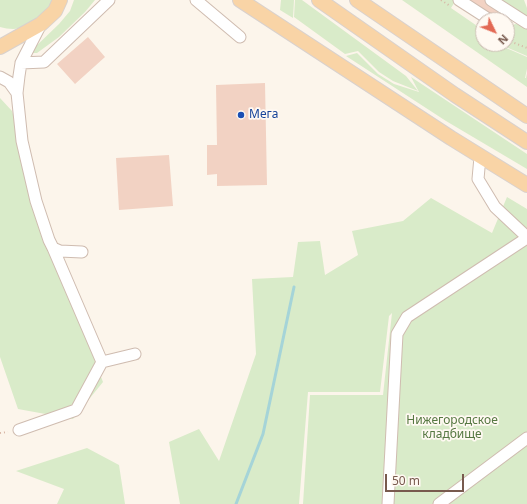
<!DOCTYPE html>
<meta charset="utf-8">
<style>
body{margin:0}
#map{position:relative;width:527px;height:504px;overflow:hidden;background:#fcf5eb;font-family:"Noto Sans",sans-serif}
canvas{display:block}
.north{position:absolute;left:475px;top:12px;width:40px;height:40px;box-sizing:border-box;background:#fff9f2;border:1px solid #c9b9b0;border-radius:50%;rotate:133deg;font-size:11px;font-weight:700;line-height:16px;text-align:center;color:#785a4e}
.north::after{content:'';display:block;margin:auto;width:14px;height:18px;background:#e36954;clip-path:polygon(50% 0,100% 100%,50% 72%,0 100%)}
.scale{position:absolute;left:385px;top:474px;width:79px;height:18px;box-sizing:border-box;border:2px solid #785a4e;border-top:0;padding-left:5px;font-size:12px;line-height:14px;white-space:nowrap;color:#785a4e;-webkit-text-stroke:3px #fff9f2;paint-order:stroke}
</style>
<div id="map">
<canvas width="527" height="504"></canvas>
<div class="north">N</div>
<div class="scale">50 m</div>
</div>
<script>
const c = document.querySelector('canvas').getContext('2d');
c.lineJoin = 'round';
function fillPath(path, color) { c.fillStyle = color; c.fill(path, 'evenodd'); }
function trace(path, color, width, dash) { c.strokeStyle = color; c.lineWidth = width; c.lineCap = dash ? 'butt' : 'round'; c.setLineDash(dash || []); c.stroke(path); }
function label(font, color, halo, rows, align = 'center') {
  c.font = font + ' "Noto Sans",sans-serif'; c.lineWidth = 3.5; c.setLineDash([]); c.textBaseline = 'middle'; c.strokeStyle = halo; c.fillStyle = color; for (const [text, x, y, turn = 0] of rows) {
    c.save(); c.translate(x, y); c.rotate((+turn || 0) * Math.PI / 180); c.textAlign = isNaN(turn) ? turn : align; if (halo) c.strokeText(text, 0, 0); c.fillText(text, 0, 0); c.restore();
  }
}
const green = new Path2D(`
 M0,0h53c-7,15 -23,28 -40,29 -4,0 -9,-1 -13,-2z
 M74,0h21l-10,12 -26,25 -22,16h-5v-3l27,-26 11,-13z
 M281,0h13l-1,18 -13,-8z
 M295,0h7l104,76 12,15 -25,-10 -14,-9 -21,-21 -13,3 -51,-37z
 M402,0h54l-5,8 32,22v14h14l30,13v12l-2,9h1l1,-5v14z
 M497,0h27l3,8v11z
 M515,24l8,1 4,3v28l-28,-12h8v-16z
 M357,53l21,21 16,10 25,8 -8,-15 116,77v15l-81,-48 -100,-65z
 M0,98l12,13 65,204 26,67 -30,37 -55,-10 -18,-52z
 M507,197l20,12v295h-224l7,-109h73l9,-82 -3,3 -9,76h-72l-9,112h-119l-11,-62 30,-13 20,32 37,-107 -4,-75 41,-2 5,-35 22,-1 5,34 33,-20 -6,-24 51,-10 28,-23 61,35z
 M87,448l32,17 6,39h-68l7,-15 -48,-18z`);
const stream = new Path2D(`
 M236,504l27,-70 31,-147`);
const building = new Path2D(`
 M463,0h24l13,9 -7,11z
 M88,37l17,20 -30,27 -18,-20z
 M265,83l2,102 -50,1v-12l-10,1v-30h10l-1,-60z
 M169,155l4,51 -54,4 -3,-52z`);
const path = new Path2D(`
 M441,0l9,6
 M507,40l20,8
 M0,433l8,-1`);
const minor = new Path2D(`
 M196,0l44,37
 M459,0l31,20
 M491,0l36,23
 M41,24l-20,39 -2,13 -2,17 5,48 14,60 13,39 4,8 7,3 22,1
 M21,63l23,-1 65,-62
 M0,77l9,5 8,11
 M480,157l-2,22 17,28 32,30
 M102,362l33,-8
 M19,430l57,-20 26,-48 -49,-114
 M388,504l9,-170 10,-17 120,-79
 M439,504l88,-66`);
const major = new Path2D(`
 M240,0l211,138 76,47
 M319,0l136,95 72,47
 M357,0l170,116
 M0,47l41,-23 14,-13 5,-11`);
const markers = [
 [241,115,4,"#1a4fb4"]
];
const transitNames = [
 ["Мега",249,115]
];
const parkNames = [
 ["Нижегородское",452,421],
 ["кладбище",452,435]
];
fillPath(green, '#d9ebc9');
trace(stream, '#a5d4d8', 3);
fillPath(building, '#f2d2c3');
trace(minor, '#cfbcb0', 13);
trace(major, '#d9d1cd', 16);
trace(path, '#d7b5a5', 2, [1, 3]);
trace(minor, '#fff', 11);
trace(major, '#f9d4a6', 14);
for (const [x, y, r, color] of markers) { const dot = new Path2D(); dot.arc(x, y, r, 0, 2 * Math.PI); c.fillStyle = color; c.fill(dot); trace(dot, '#fff9f2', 1.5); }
label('12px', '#164399', '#fff9f2', transitNames, 'left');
label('12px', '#567842', '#fff9f2', parkNames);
</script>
